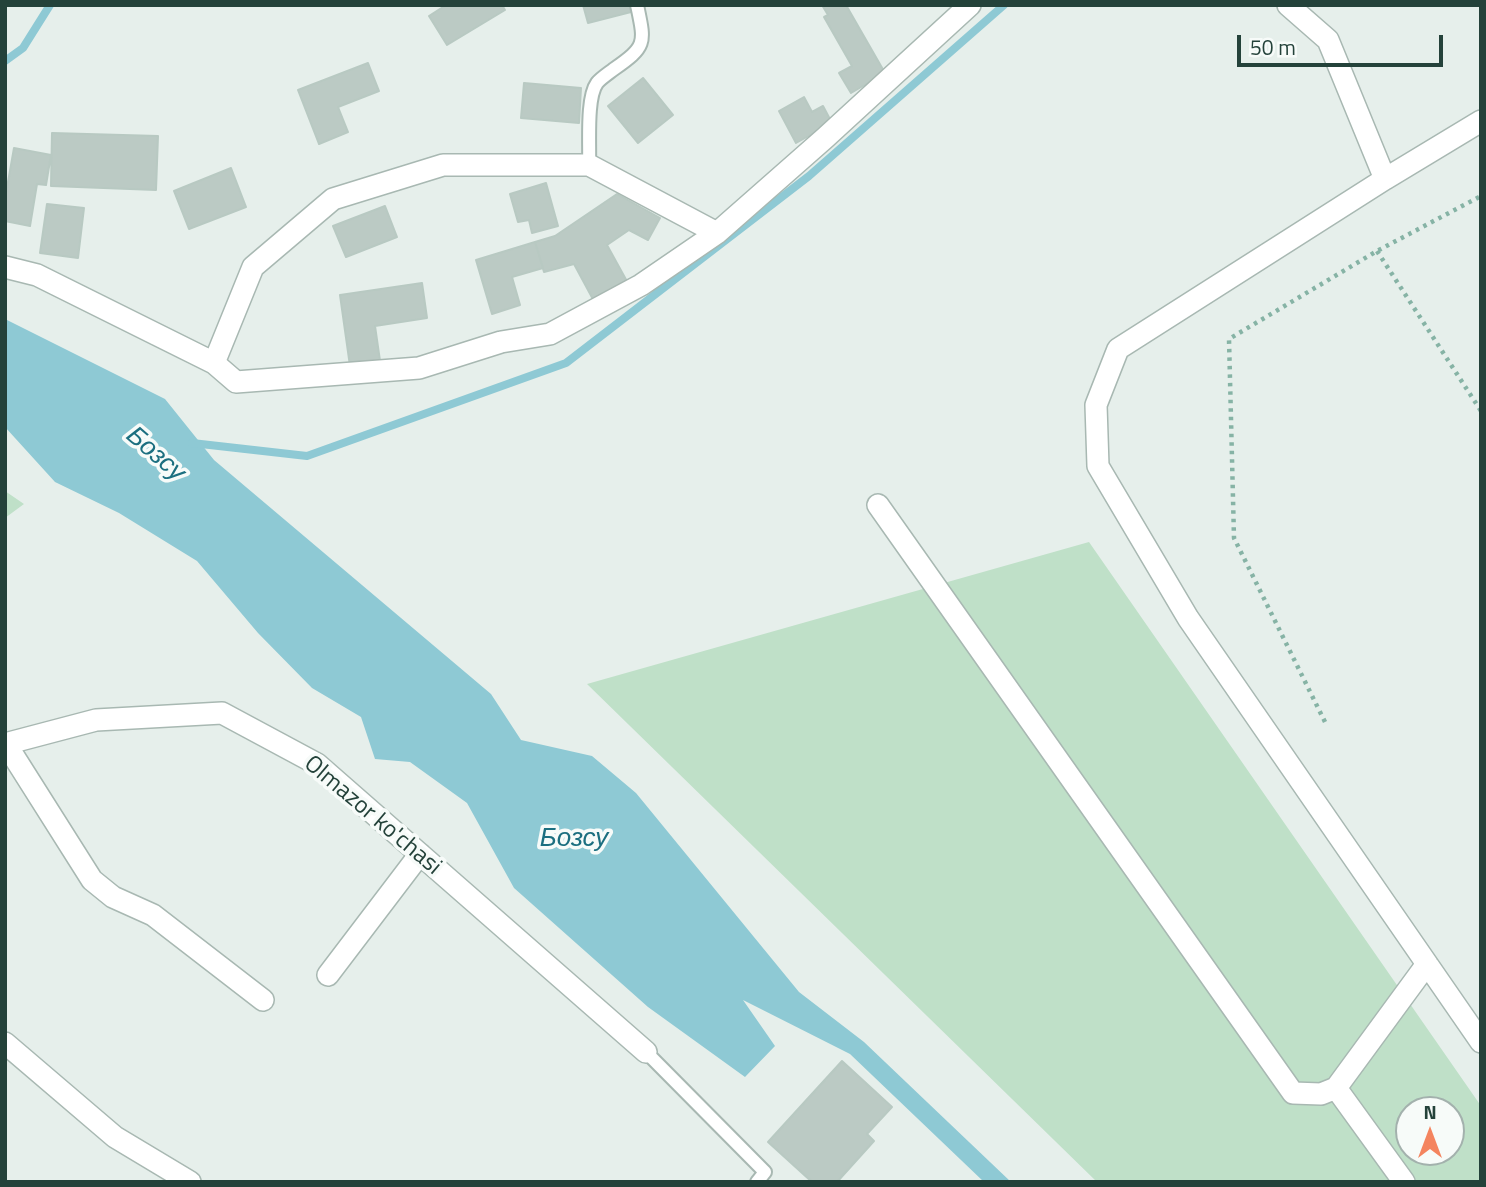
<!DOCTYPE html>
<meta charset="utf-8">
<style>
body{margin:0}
#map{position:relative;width:1486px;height:1187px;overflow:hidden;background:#e6efeb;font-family:"Titillium Web",sans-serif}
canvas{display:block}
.frame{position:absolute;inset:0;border:7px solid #24423a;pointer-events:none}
.north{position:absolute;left:1395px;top:1096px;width:70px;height:70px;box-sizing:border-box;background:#f7fbf9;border:2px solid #a3b1ad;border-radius:50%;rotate:0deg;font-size:19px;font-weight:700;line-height:28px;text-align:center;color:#24423a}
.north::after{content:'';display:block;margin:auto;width:24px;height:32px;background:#f4845f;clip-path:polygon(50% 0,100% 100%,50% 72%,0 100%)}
.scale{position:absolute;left:1237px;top:35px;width:206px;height:32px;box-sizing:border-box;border:4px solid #24423a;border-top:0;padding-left:9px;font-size:21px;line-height:24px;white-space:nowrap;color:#24423a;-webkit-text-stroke:5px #f7fbf9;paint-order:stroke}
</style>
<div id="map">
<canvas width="1486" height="1187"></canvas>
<div class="frame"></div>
<div class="north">N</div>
<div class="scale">50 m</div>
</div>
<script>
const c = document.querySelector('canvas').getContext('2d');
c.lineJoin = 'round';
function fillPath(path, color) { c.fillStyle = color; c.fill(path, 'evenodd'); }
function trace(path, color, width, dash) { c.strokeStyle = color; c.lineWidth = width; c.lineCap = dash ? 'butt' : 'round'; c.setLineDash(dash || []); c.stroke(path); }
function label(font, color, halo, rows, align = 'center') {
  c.font = font + ' "Titillium Web",sans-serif'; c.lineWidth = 7; c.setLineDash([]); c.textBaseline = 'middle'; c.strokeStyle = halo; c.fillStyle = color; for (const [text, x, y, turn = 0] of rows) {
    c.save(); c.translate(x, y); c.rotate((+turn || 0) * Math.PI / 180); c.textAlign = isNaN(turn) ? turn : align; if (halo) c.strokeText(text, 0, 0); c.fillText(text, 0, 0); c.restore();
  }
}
const green = new Path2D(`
 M5,491l19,13 -19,14z
 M1089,542l392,564v76h-384l-510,-498zM1409,1110h42v42h-42z`);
const water = new Path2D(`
 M5,319l160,80 49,61 277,234 30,46 71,16 44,37 163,199 65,50 147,140h-27l-134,-128 -107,-54 32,46 -30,31 -97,-70 -134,-119 -47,-85 -57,-41 -35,-3 -14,-42 -49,-29 -54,-55 -61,-72 -78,-48 -64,-31 -50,-55z`);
const stream = new Path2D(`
 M5,61l18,-13 27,-43
 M192,443l115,13 259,-93 243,-187 195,-171`);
const building = new Path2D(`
 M446,5h56l3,5 -58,35 -18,-29z
 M583,5h46l2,7 -43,11z
 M822,5h24l39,68 -34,20 -12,-20 13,-7 -28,-49 4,-2z
 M368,63l11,28 -41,16 10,25 -29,12 -21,-54z
 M643,78l30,37 -35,28 -30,-37z
 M524,83l57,5 -2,35 -58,-5z
 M804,97l8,15 11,-6 9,17 -36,20 -17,-32z
 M52,133l106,3 -2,54 -105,-4z
 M14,148l37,7 -5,30 -9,-1 -7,42 -25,-5v-22z
 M231,168l15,39 -57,22 -15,-38z
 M546,183l12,43 -26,7 -3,-13 -11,2 -8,-28z
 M617,194l43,24 -12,22 -19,-10 -22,15 22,40 -34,18 -21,-39 -30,8 -9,-30 20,-6z
 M47,204l37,4 -6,50 -38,-5z
 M385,206l12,31 -51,20 -13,-31z
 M535,242l8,26 -31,9 8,28 -28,9 -16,-54z
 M422,283l5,35 -52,8 5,35 -30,5 -10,-71z
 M842,1061l50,46 -25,27 7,7 -37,41h-25l-44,-40z`);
const path = new Path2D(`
 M1377,251l104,160
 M1325,722l-91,-184 -5,-199 148,-88 104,-55`);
const lane = new Path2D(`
 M589,165c1,-20 -3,-67 8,-82 4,-5 12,-10 17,-14 33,-23 31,-26 23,-64
 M646,1052l119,120 -8,10`);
const street = new Path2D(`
 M1288,5l40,35 57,139
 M1481,121l-96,58 -267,170 -22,56 2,61 90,152 293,424
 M5,267l32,8 177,88 22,19 183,-14 82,-26 49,-8 91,-49 76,-52 108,-95 145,-133
 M214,363l39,-96 80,-68 110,-34h146l128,68
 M878,505l415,588 28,1 15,-6 91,-124
 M5,744l91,-24 126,-7 95,51 329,288
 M6,744l86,136 21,17 40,18 110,85
 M328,975l92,-121
 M5,1043l110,94 75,45
 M1336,1088l68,94`);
const streetNames = [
 ["Olmazor ko'chasi",372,816,40]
];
const waterNames = [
 ["Бозсу",155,455,41],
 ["Бозсу",574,840]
];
fillPath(green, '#bfe0c8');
fillPath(water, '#8ec9d4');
trace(stream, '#8ec9d4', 8);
fillPath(building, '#bbcac4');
trace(building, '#b8c9c2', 2);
trace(lane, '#a8b8b2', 16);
trace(street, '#a8b8b2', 24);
trace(path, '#86b3a5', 4.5, [3.5, 5]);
trace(lane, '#fff', 12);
trace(street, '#fff', 21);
label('24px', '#24423a', '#f7fbf9', streetNames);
label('italic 26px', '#1c6f80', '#f7fbf9', waterNames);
</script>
